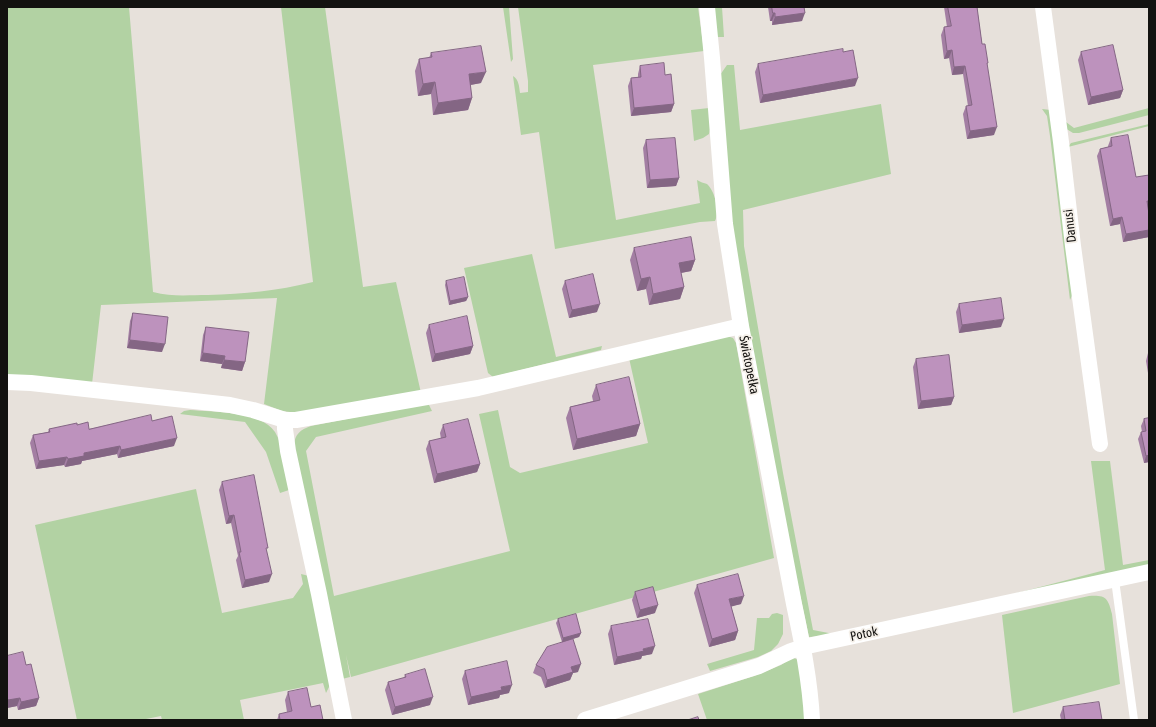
<!DOCTYPE html>
<meta charset="utf-8">
<style>
body{margin:0}
#map{position:relative;width:1156px;height:727px;overflow:hidden;background:#e7e1db;font-family:"Asap Condensed",sans-serif}
canvas{display:block}
.frame{position:absolute;inset:0;border:8px solid #131210;pointer-events:none}
</style>
<div id="map">
<canvas width="1156" height="727"></canvas>
<div class="frame"></div>
</div>
<script>
const c = document.querySelector('canvas').getContext('2d');
c.lineJoin = 'round';
function fillPath(path, color) { c.fillStyle = color; c.fill(path, 'evenodd'); }
function trace(path, color, width, dash) { c.strokeStyle = color; c.lineWidth = width; c.lineCap = dash ? 'butt' : 'round'; c.setLineDash(dash || []); c.stroke(path); }
function label(font, color, halo, rows, align = 'center') {
  c.font = font + ' "Asap Condensed",sans-serif'; c.lineWidth = 3.5; c.setLineDash([]); c.textBaseline = 'middle'; c.strokeStyle = halo; c.fillStyle = color; for (const [text, x, y, turn = 0] of rows) {
    c.save(); c.translate(x, y); c.rotate((+turn || 0) * Math.PI / 180); c.textAlign = isNaN(turn) ? turn : align; if (halo) c.strokeText(text, 0, 0); c.fillText(text, 0, 0); c.restore();
  }
}
const green = new Path2D(`
 M7,7h122l24,285c19,5 35,3 55,3 36,-1 69,-4 105,-13l-32,-275h44l38,280 33,-5 25,111 -123,20 -16,-2 -18,-7 13,-106 -176,7 -9,79 -85,-9z
 M503,7h6l4,52 -2,3z
 M518,7h180l6,44 -111,14 23,155 84,-17 -3,-23c3,2 7,3 10,4 8,7 13,28 8,37l-15,1 -145,27 -16,-117 -18,3 -8,-59c6,4 6,10 7,17l8,-1v-11z
 M713,7h9l2,30h-7z
 M727,65h7l6,65 141,-26 10,70 -148,36 1,36 39,227 30,157 26,5 163,-38 103,-27 -14,-109h19l13,104 26,-5v6l-145,34 -165,35 -30,2 -20,-94 -23,-119 -33,-187 -13,-162z
 M709,108l2,17 -2,9 -6,4 -9,3 -3,-31z
 M1149,108v7l-70,18h-6l-8,-5 1,-6 8,6z
 M1042,109l9,1 22,183 -3,7 -20,-164 -3,-20z
 M1149,124v2l-81,21 3,-4z
 M532,254l24,103 46,-11 -1,4 -108,27 -5,-4 -24,-105z
 M727,336l6,2 3,5 38,215 -423,119 -5,-22 4,22 -8,2 -48,-234c1,-11 6,-15 17,-19l117,-23 4,8 -116,26 -10,14 28,145 176,-45 -31,-137 19,-4 12,57 10,6 128,-30 -19,-85z
 M190,410c23,2 71,1 85,22 9,15 12,39 17,57l-12,4 -14,-41 -21,-30 -65,-8 4,-3z
 M196,489l26,124 71,-15 10,-14 -2,-10 8,2 22,107 -5,10 -3,-10 -83,17 4,20h-82l-1,-4 -20,4h-64l-42,-195z
 M1089,596c17,-1 19,2 23,18l8,70 -107,29 -11,-98z
 M777,613l6,2v19l-5,10 -7,7 -13,6 -48,14 -3,-7 47,-14 3,-32h12l3,-4z
 M794,658l5,2 7,60h-99l-9,-26 56,-18 27,-11 9,-6z`);
const lane = new Path2D(`
 M1115,580l19,140`);
const street = new Path2D(`
 M707,7l5,51 13,166 16,102 53,278c8,38 16,76 18,116
 M1043,7l18,135 12,104 27,198
 M7,382l24,1 199,22 23,5 32,10h11l182,-32 263,-62
 M285,420v9l3,22 31,143 25,126
 M585,720l174,-54 32,-15 12,-4 346,-75`);
const wall = new Path2D(`
 M768,7h36l-2,14 -30,4v-4h-2z
 M944,7h33l5,37 5,21 7,70 -27,4 -4,-25 3,-8h2l-5,-32 -11,1 -3,-17 -5,1 -3,-24 3,-8h3z
 M1081,52l42,38 -3,8 -32,7 -10,-45z
 M431,53l50,30 -11,2 2,13 -4,12 -35,5 -2,-21 -13,2 -3,-25 4,-12 10,-1z
 M758,64l97,22 -95,17 -5,-31z
 M640,66l25,9 9,29 -3,8 -40,4 -3,-30 3,-8 7,-1v-3z
 M1111,138l25,39 12,31 1,29 -26,5 -3,-18 -10,2 -13,-70 3,-7 8,-2v-1z
 M646,140l33,38 -3,8 -29,2 -4,-40z
 M634,248l61,12 -4,11 -10,2 3,14 -4,12 -31,6 -3,-16 -9,2 -7,-31z
 M446,281l22,16 -2,4 -17,4 -4,-20z
 M565,281l32,31 -28,6 -7,-29z
 M959,304l42,23 -42,6 -3,-21z
 M133,313l29,39 -35,-4 3,-27z
 M429,325l44,21 -3,8 -38,8 -6,-29z
 M206,327l39,35 -3,9 -21,-3 1,-4 -22,-3 3,-26z
 M1148,353h1v26l-3,-18z
 M916,359l38,38 -3,8 -33,4 -5,-42z
 M596,385l44,39 -4,12 -63,14 -7,-32 4,-11 23,-6 -1,-5z
 M1149,418v44l-5,1 -6,-24 3,-7h1l-1,-6 3,-7z
 M152,421l22,25 -56,12 -1,-4 -35,7 -1,3 -16,3 -1,-2 -28,4 -6,-26 3,-8 15,-3 1,-3 28,-4 12,4z
 M443,425l37,39 -3,8 -43,11 -8,-34 3,-8 12,-2 -1,-6z
 M222,482l45,70 2,30 -27,6 -6,-28 2,-4 -7,-33 -5,1 -7,-34z
 M697,585l44,19 -10,2 7,25 -3,9 -26,7 -15,-54z
 M635,592l20,21 -18,5 -5,-18z
 M558,619l23,14 -2,4 -6,2 5,33 -5,1 -3,7 -25,8 -4,-11 -8,-4 3,-8 26,-23 -6,-19z
 M611,626l41,28 -10,2 -1,3 -27,6 -6,-31z
 M7,656l19,9 13,33 -3,8 -18,4 -1,-4 -10,2z
 M465,671l44,22 -9,2 -1,3 -31,7 -6,-26z
 M405,675l25,30 -38,10 -7,-25 3,-8 16,-4z
 M288,692l23,15 -24,5 -2,-12z
 M1063,707l39,13h-41l-1,-5z
 M279,714l1,6h-3z`);
const shadedWall = new Path2D(`
 M773,13h2l-3,8h-2z
 M805,13l-3,8 -30,4 3,-8z
 M952,50l-3,8 -5,1 3,-8z
 M965,66l-2,8 -11,1 2,-8z
 M486,72l-5,11 -16,3 4,-12z
 M858,78l-3,8 -95,17 3,-8z
 M435,82l-4,12 -13,2 5,-12z
 M1123,90l-3,8 -32,7 3,-8z
 M472,98l-4,12 -35,5 5,-12z
 M674,104l-3,8 -40,4 3,-8z
 M997,127l-3,8 -27,4 3,-8z
 M679,178l-3,8 -29,2 3,-8z
 M1147,201h2v7l-5,1z
 M1122,217l-2,7 -10,2 3,-7z
 M1149,230v7l-26,5 3,-8z
 M695,260l-4,11 -16,3 4,-11z
 M650,277l-4,12 -9,2 4,-12z
 M684,287l-4,12 -31,6 4,-11z
 M468,297l-2,4 -17,4 1,-4z
 M600,304l-3,8 -28,6 3,-8z
 M1004,319l-3,8 -42,6 3,-8z
 M130,340l35,4 -3,8 -35,-4z
 M473,346l-3,8 -38,8 3,-8z
 M203,353l22,3 -3,8 -22,-3z
 M224,360l21,2 -3,9 -21,-3z
 M954,397l-3,8 -33,4 3,-8z
 M640,424l-4,12 -63,14 4,-11z
 M177,438l-3,8 -56,12 3,-8z
 M120,446l-3,8 -35,7 -1,3 -16,3 3,-8 16,-6z
 M1149,455v7l-5,1 2,-7z
 M67,457l-3,8 -28,4 3,-8z
 M480,464l-3,8 -43,11 3,-9z
 M234,515l-3,8 -5,1 3,-8z
 M272,574l-3,8 -27,6 3,-8z
 M744,596l-3,8 -15,4 3,-9z
 M658,605l-3,8 -18,5 3,-8z
 M738,631l-3,9 -26,7 3,-8z
 M581,633l-2,4 -17,5 1,-4z
 M655,646l-3,8 -10,2 -1,3 -27,6 3,-8 26,-8z
 M581,664l-3,8 -5,1 -3,7 -25,8 2,-8 24,-13z
 M512,685l-3,8 -9,2 -1,3 -31,7 3,-8 30,-10z
 M433,697l-3,8 -38,10 3,-8z
 M20,698l-3,8 -10,2v-5l1,-3z
 M39,698l-3,8 -18,4 3,-8z`);
const building = new Path2D(`
 M772,7h32l1,6 -30,4v-4h-2z
 M948,7h29l5,37h3l3,19h-1l10,64 -27,4 -4,-25 6,-1 -7,-39 -11,1 -2,-17 -5,1 -3,-24 7,-1z
 M1113,45l10,45 -32,7 -10,-45z
 M481,46l5,26 -17,2 3,24 -34,5 -3,-21 -12,2 -4,-25 13,-2 -1,-4z
 M843,49v3l10,-2 5,28 -95,17 -5,-31z
 M664,63l1,12 6,-1 3,30 -40,4 -3,-30 10,-1 -1,-11z
 M1128,135l8,42 13,-2v26h-2l2,13v16l-23,4 -4,-17 -9,2 -13,-70 12,-3 -1,-8z
 M675,138l4,40 -29,2 -4,-40z
 M691,237l4,23 -16,3 5,24 -31,7 -3,-17 -9,2 -7,-31z
 M593,274l7,30 -28,6 -7,-29z
 M464,277l4,20 -18,4 -4,-20z
 M1001,298l3,21 -42,6 -3,-21z
 M133,313l35,4 -3,27 -35,-4z
 M467,316l6,30 -38,8 -6,-29z
 M206,327l43,5 -4,30 -21,-2 1,-4 -22,-3z
 M949,355l5,42 -33,4 -5,-42z
 M629,377l11,47 -63,15 -7,-32 30,-7 -4,-15z
 M151,415l1,6 20,-5 5,22 -56,12 -1,-4 -36,7v3l-16,3 -1,-2 -28,4 -6,-26 17,-3 -1,-3 28,-6v2l11,-3 1,7z
 M1149,418v37l-3,1 -5,-24 5,-1 -2,-12z
 M468,419l12,45 -43,10 -8,-33 17,-4 -3,-12z
 M254,475l14,73h-2l6,26 -27,6 -6,-28h2l-7,-37 -5,1 -7,-34z
 M738,574l6,22 -15,3 9,32 -26,8 -15,-54z
 M653,587l5,18 -18,5 -5,-18z
 M576,614l5,19 -18,5 -5,-19z
 M648,619l7,27 -12,3 1,2 -27,6 -6,-31z
 M573,639l8,25 -10,3 2,5 -26,8 -3,-11 -8,-4 11,-18z
 M23,652l3,13 5,-1 8,34 -18,4 -1,-4 -12,2 -1,-3v-41z
 M507,661l5,24 -11,2 1,3 -31,7 -6,-26z
 M425,669l8,28 -38,10 -7,-25 18,-5 -1,-2z
 M307,688l4,19 9,-2 3,15h-43l-1,-6 13,-3 -4,-19z
 M1099,702l3,18h-37l-2,-13z
 M698,717l1,3h-11z`);
const streetNames = [
 ["Danusi",1070,226,-97],
 ["Światopełka",749,365,79],
 ["Potok",864,634,-12]
];
fillPath(green, '#b2d2a3');
trace(lane, '#fff', 8);
trace(street, '#fff', 16);
fillPath(wall, '#a37ea3');
fillPath(shadedWall, '#846684');
fillPath(building, '#bd92bd');
trace(building, '#846684', 1);
label('13px', '#131210', '#f4efe8', streetNames);
</script>
